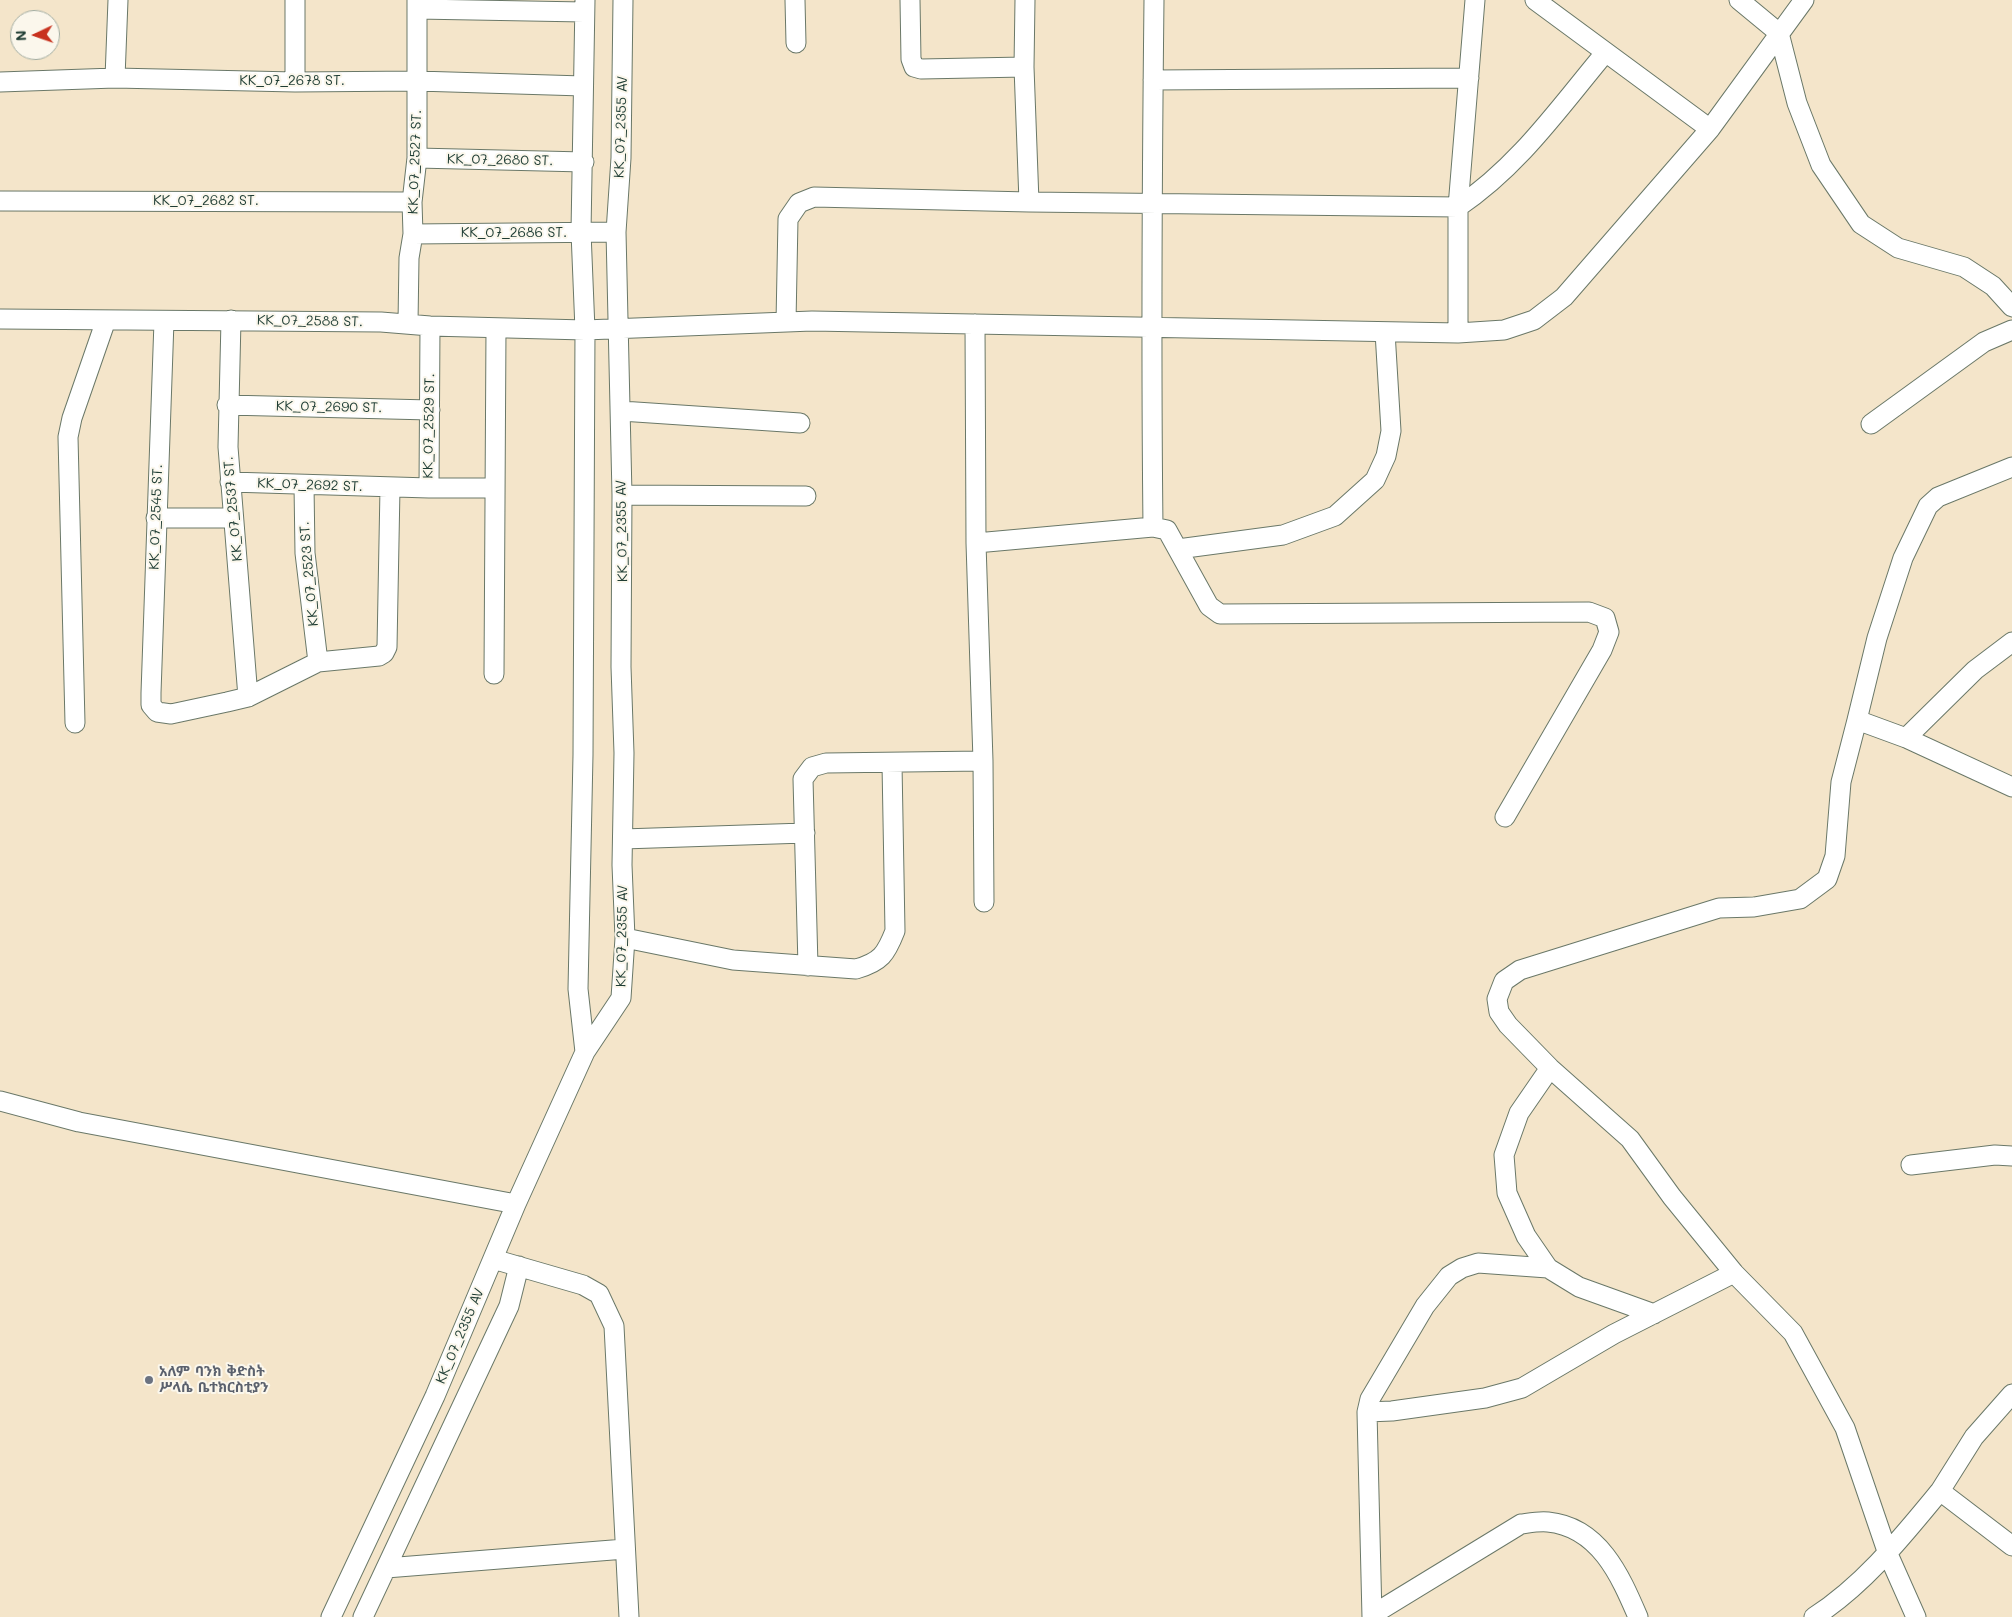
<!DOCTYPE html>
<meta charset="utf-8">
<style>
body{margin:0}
#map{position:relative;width:2012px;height:1617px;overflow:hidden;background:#f4e5ca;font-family:Mali,sans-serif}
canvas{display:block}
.north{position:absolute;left:10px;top:10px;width:50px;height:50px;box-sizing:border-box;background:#fbf7ec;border:1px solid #a3ada2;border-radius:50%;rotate:267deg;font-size:14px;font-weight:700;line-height:20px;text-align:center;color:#1f3d34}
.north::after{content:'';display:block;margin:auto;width:18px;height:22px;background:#c8321e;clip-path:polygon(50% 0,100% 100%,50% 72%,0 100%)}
</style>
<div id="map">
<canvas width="2012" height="1617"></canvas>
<div class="north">N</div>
</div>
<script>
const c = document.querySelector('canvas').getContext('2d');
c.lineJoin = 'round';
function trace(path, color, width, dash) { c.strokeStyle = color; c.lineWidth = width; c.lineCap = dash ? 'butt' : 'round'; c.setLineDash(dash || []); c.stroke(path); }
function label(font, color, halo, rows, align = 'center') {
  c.font = font + ' Mali,"Noto Sans Ethiopic",sans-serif'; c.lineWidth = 4; c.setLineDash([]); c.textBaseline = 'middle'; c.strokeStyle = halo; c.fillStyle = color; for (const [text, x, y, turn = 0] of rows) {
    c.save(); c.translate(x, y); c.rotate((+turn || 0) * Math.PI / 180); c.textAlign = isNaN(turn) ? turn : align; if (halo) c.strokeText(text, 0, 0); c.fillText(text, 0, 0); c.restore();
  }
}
const street = new Path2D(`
 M585,0l-4,232 4,98 -2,425 -5,234 7,63
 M795,0l1,43
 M910,0l1,59 3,8 7,2 103,-2
 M1025,0l-1,67 5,135
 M1535,0l175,129
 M1739,0l40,33 18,70 24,62 40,59 37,24 66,19 29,19 19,21
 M417,9l167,3
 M115,78l3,-78
 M1153,80l316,-2
 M0,82l115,-4 180,4 122,-1 166,5
 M295,82v-82
 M417,158l167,4
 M0,201l412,1
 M413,234l203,-2
 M0,319l381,3 49,4 155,4 227,-9 646,12 46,-3 30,-10 30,-23 146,-168 94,-129
 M231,320l-3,127 20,250
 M164,321l-13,372v12l6,7 14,2 56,-12 21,-5 70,-35 61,-6 5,-3 3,-6 3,-159
 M786,322l2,-103 11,-16 15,-6 215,5 429,5c61,-41 101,-99 147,-154
 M408,323l1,-65 4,-24 -1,-32 5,-44v-158
 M975,324l1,219 7,218 1,141
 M1458,333v-126l17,-207
 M227,405l203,5
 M621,411l179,12
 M1871,424l113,-82 28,-12
 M2012,467l-74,30 -10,9 -25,52 -26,80 -20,82 49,18 106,49
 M230,482l199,6 1,-162
 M304,485l1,68 13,109
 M429,488h66
 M622,495l184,1
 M156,518h77
 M1153,527c-2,-176 -1,-351 1,-527
 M976,543l177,-16 14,3 42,76 11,8 369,-2 16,6 4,14 -7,18 -97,167
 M1178,549l105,-14 52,-19 40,-36 11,-24 5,-25 -6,-99
 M494,674l2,-346
 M1857,720l-16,62 -6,74 -8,23 -27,20 -46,8 -35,1 -199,62 -16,11 -7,18 2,13 9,13 42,43 80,71 42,58 62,76 59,60 52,95 43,126 28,63
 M75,723l-7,-286 4,-19 34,-98
 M1906,738l69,-68 37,-28
 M623,839l182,-6
 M625,938l108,22 123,9c25,-7 30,-15 39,-38l-3,-167
 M808,966l-5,-187 9,-12 14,-4 157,-2
 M1550,1068l-31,45 -15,42 3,38 19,43 22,32 31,19 75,27
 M0,1101l79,21 437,82
 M1911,1165l84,-10 17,1
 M493,1259l90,26 16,9 15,32 15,291
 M1367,1412l25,-1 93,-13 37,-10 92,-54 120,-61
 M1940,1491l34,-54 38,-43
 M386,1568l239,-19
 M1372,1615l149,-91c8,-1 18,-3 27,-2 51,5 72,53 90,95
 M331,1617l104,-221 81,-192 69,-152 36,-54 4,-60 -3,-73 2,-112 -3,-86 1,-172 -6,-263 5,-74 2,-158
 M363,1617l146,-311 10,-40
 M1372,1617l-5,-205 3,-13 55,-93 24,-30 13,-8 16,-5 70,5
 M1814,1617c50,-32 88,-80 126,-126l72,55`);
const markers = [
 [149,1380,5,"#6b7280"]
];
const streetNames = [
 ["KK_07_2678 ST.",292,81],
 ["KK_07_2355 AV",621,127,-88],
 ["KK_07_2680 ST.",500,160,1],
 ["KK_07_2527 ST.",415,162,-88],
 ["KK_07_2682 ST.",206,201],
 ["KK_07_2686 ST.",514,233],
 ["KK_07_2588 ST.",310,321,1],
 ["KK_07_2690 ST.",329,407,1],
 ["KK_07_2529 ST.",429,426,-89],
 ["KK_07_2692 ST.",310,485,2],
 ["KK_07_2537 ST.",233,509,-95],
 ["KK_07_2545 ST.",156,517,-88],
 ["KK_07_2355 AV",622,531,-91],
 ["KK_07_2523 ST.",309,574,-95],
 ["KK_07_2355 AV",622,936,-89],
 ["KK_07_2355 AV",460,1336,-67]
];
const worshipNames = [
 ["አለም ባንክ ቅድስት",159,1372],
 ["ሥላሴ ቤተክርስቲያን",159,1388]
];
trace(street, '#6a7868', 21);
trace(street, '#fff', 19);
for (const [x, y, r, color] of markers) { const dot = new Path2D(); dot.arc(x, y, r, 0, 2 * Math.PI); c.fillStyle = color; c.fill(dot); trace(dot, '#fbf7ec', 2); }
label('14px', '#1f3d34', '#fbf7ec', streetNames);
label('bold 14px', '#5b616d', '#fbf7ec', worshipNames, 'left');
</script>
